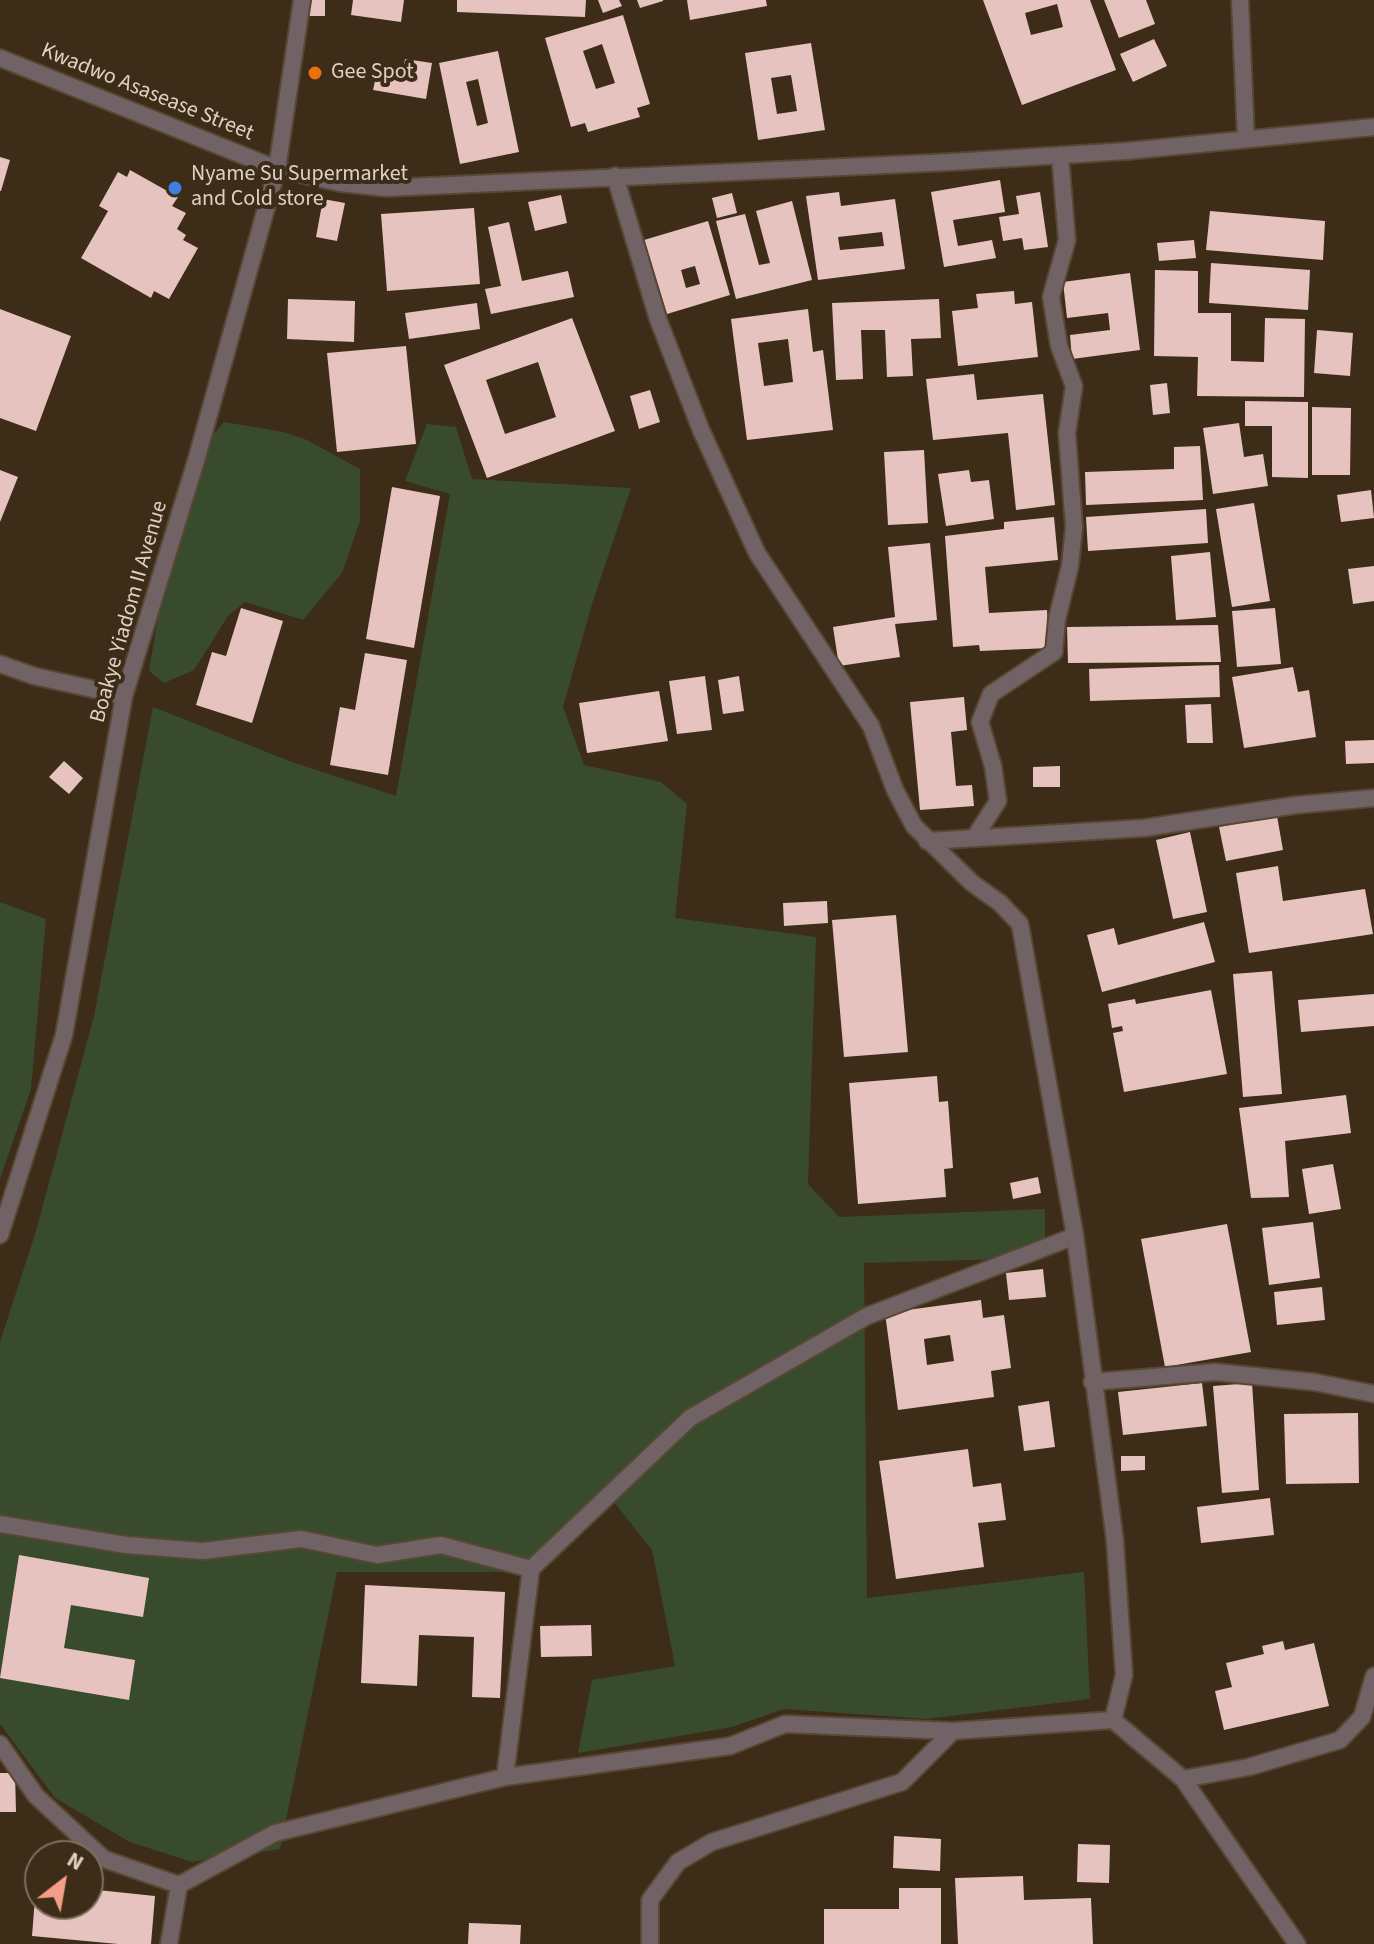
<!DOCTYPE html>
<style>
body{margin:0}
#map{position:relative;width:1374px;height:1944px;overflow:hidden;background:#3d2c17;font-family:"Source Sans 3",sans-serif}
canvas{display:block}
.north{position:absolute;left:24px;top:1840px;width:80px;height:80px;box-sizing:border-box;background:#3d2c17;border:2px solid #7d6e5d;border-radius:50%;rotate:31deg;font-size:22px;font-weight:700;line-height:32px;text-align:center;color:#ded2c6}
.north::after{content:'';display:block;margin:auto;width:28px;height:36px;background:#f49e89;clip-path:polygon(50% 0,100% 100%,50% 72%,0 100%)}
</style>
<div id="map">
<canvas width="1374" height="1944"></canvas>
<div class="north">N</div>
</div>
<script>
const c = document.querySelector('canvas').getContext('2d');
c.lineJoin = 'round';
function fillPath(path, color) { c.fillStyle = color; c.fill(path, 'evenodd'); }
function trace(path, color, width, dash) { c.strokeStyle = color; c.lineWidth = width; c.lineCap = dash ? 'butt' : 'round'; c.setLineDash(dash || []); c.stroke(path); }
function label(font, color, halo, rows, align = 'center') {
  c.font = font + ' "Source Sans 3",sans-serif'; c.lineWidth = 8; c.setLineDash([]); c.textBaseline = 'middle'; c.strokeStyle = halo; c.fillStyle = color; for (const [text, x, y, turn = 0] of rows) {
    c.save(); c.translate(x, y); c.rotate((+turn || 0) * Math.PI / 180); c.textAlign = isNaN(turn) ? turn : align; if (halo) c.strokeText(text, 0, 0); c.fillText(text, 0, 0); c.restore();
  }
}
const green = new Path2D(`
 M224,422l59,10 24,8 53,29v52l-18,52 -39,47 -58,-18 -17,14 -34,54 -30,13 -15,-12 10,-59 53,-176z
 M427,424l29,3 16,52 159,9 -39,116 -29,103 21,58 77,17 26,22 -12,114 141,19 -8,247 31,33 206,-8v49l-181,5 3,335 217,-26 6,127 -164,20 -142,-10 -52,18 -154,26 14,-73 83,-14 -23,-116 -46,-58 -91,80h-178l-57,277 -88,13 -62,-20 -75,-44 -55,-74v-382l36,-111 58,-215 59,-309 139,55 104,34 54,-302 -45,-13z
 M0,902l46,17 -15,170 -31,90z`);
const building = new Path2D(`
 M306,0h19v16h-19z
 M353,0h51l-3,22 -50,-7z
 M457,0h129l-1,17 -128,-5z
 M598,0h21l3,6 -19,7z
 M637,0h26v1l-23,7z
 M687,0h79l1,6 -77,14z
 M983,0h107l26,70 -94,35zM1057,4l6,23 -32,8 -6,-22z
 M1104,0h42l9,24 -36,14z
 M623,15l27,89 -13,4 3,9 -52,15 -3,-9 -14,4 -26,-89zM602,44l13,39 -19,6 -13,-38z
 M1154,39l13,27 -34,16 -13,-28z
 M811,43l14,87 -67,10 -13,-87zM791,75l6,36 -20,3 -6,-36z
 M498,51l21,101 -59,12 -21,-101zM478,79l10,44 -11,3 -11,-44z
 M405,59l27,4 -6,36 -53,-9 4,-18 25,4z
 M0,157l10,3 -9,31h-1z
 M130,170l48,27 -6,9 14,7 -9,16 9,6 -3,5 15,8 -29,51 -15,-8 -3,7 -70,-40 27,-47 -9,-5 19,-34 9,5z
 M1000,180l5,32 -52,8 5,26 34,-6 4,18 -52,9 -13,-75z
 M839,192l2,14 54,-7 10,70 -87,11 -12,-84zM882,232l2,14 -44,4 -2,-13z
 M1040,192l8,55 -24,3 -2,-12 -19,3 -4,-24 20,-3 -3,-18z
 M732,193l5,20 -20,5 -5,-20z
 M561,195l6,28 -32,8 -7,-29z
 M323,199l22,4 -8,38 -21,-4z
 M792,201l20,79 -76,19 -20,-78 29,-7 14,51 11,-2 -14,-52z
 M474,208l6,76 -93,7 -6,-77z
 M1210,211l115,10 -2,39 -117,-10z
 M708,221l22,74 -63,19 -23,-74zM695,266l5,18 -14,4 -5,-18z
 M509,222l13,59 46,-10 6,26 -83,17 -6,-25 16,-3 -13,-59z
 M1194,240l2,18 -37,3 -2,-18z
 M1211,263l99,7 -2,40 -99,-7z
 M1155,270l43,1v42h33v48l33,1 1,-44 40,1 -1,78 -107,-1 1,-39 -44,-1z
 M1130,273l10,77 -68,9 -2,-24 40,-5 -2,-17 -41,5 -4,-36z
 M1014,291l1,13 17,-2 6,55 -80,9 -6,-55 26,-3 -2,-14z
 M288,299l67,2 -1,41 -67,-3z
 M939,299l2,39 -30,1 2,37 -26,1 -2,-47h-24l2,49 -27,1 -4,-77z
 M477,303l3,26 -71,10 -4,-26z
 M0,309l71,27 -35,95 -36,-13z
 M808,309l5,43 10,-2 10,80 -86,10 -16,-121zM788,339l5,43 -29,4 -6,-43z
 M572,318l43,113 -128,47 -43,-113zM538,362l18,55 -51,17 -19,-54z
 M1317,330l36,3 -3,43 -36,-3z
 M406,346l10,98 -79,8 -10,-99z
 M974,374l3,26 66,-6 12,111 -39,5 -8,-77 -75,7 -7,-61z
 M1167,383l3,30 -17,2 -3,-30z
 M650,390l10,32 -21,7 -9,-33z
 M1245,401l63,1v76l-36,-1v-51h-27z
 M1312,407l39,1 -1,67h-38z
 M1239,423l5,34 19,-3 5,32 -55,8 -10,-66z
 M1200,446l3,54 -117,5 -1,-33 89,-3v-22z
 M924,450l4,73 -40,2 -4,-73z
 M0,470l18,7 -18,45z
 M969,470l2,12 18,-2 5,39 -48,7 -8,-52z
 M392,487l48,9 -26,152 -48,-9z
 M1371,490l3,28 -33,4 -4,-27z
 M1254,503l16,98 -38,6 -16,-98z
 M1206,509l2,34 -120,8 -2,-34z
 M1054,517l4,43 -73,7 4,46 58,-3 2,38 -69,3 -1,-6 -26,2 -8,-111 59,-7v-7z
 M930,543l7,77 -42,4 5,33 -61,9 -6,-39 62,-10 -7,-70z
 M1210,552l6,65 -40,3 -5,-64z
 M1374,566v35l-21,3 -5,-35z
 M241,608l42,13 -31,102 -56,-18 16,-53 14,4z
 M1275,608l6,56 -44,3 -5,-56z
 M1218,625l3,37 -153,1 -1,-36z
 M365,653l42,7 -19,115 -58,-10 10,-58 15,3z
 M1219,665l1,32 -130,4 -1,-32z
 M1293,667l5,25 11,-2 7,47 -72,11 -12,-71z
 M705,676l7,54 -35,4 -8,-53z
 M739,676l5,35 -21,3 -5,-34z
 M659,691l9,50 -81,12 -8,-50z
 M964,697l3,33 -16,2 5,54 16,-1 2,21 -54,4 -10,-108z
 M1211,704l2,39h-26l-2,-38z
 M1374,740v23l-28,1 -1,-23z
 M64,761l19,17 -14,16 -20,-17z
 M1060,766v21h-27v-20z
 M1277,816l6,34 -57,11 -7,-34z
 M1190,832l17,80 -34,7 -17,-79z
 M1278,866l5,35 82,-12 8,45 -124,19 -13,-80z
 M827,901l1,22 -44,3 -1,-23z
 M896,915l12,137 -64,5 -12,-137z
 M1204,922l11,40 -113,30 -15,-57 27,-7 4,17z
 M1272,971l10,123 -39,3 -10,-123z
 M1211,990l16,84 -103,18 -11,-59 10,-2 -1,-5 -10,2 -4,-24 27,-5 1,5z
 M1374,994v32l-73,6 -3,-32z
 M937,1076l2,26 9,-1 5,67 -9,1 2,28 -88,7 -9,-121z
 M1346,1095l5,38 -66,8 4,56 -38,1 -12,-90z
 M1333,1164l8,45 -32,5 -7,-45z
 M1038,1177l3,16 -28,6 -3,-16z
 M1313,1222l7,56 -51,7 -7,-57z
 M1227,1224l24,128 -86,15 -24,-128z
 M1043,1269l3,28 -37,3 -3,-27z
 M1322,1287l3,33 -48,5 -3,-33z
 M981,1300l2,18 21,-3 7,53 -20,3 3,26 -96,13 -13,-97zM950,1335l4,26 -27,4 -3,-26z
 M1202,1383l5,43 -84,9 -5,-43z
 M1252,1383l7,107 -37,3 -9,-107z
 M1049,1401l6,46 -31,4 -6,-45z
 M1358,1413l1,70 -73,1 -2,-70z
 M968,1449l5,38 28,-4 5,37 -28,3 6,44 -88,12 -17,-118z
 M1121,1456h24v14l-24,1z
 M1270,1498l4,37 -73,8 -4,-36z
 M19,1555l130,23 -6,39 -72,-12 -7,43 71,12 -6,40 -129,-22z
 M365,1585l140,7 -5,106 -28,-1 2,-60 -55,-2 -2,51 -56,-3z
 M591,1625l1,31 -51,1 -1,-31z
 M1283,1641l2,9 29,-7 15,63 -105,24 -9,-39 17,-4 -6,-24 38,-9 -2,-8z
 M0,1773h15l1,39h-16z
 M894,1836l47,3 -1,32 -47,-3z
 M1078,1844l32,1 -1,38 -32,-1z
 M1023,1876l1,24 67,-2 2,46h-135l-3,-66z
 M36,1885h4v19h48v-15l67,7 -4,48h-33l-86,-8z
 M899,1888h42v56h-117v-35h75z
 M469,1923l52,2 -1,19h-52z`);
const minor = new Path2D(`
 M1240,0l6,139
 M0,58l277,111 63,14 46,5 565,-26 176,-11 247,-24
 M615,176l43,143 43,111 56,123 114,173 24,64 19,36 58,57 28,20 20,21 55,312 40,305 9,134 -11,45 70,59 114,165
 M0,664l34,12 90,20
 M974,838l24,-37 -5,-35 -13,-44 11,-28 63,-42 3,-33 13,-53 4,-39 -7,-94 7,-47 -15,-40 -8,-49 16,-57 -7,-85
 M927,841l217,-13 152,-23 78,-7
 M0,1235l64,-200 60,-339 72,-235 81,-292 25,-169
 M1092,1382l123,-10 99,10 60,12
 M0,1524l126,21 77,6 98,-12 76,16 64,-10 90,24
 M953,1731l-168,-7 -55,22 -225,31 26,-208 159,-151 177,-102 208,-80
 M0,1744l36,52 68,63 75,26
 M1183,1779l66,-12 91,-27 22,-23 12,-41
 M169,1944l10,-59 96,-52 230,-56
 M650,1944v-44l28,-38 34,-20 190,-60 51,-51 160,-11`);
const markers = [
 [315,73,8,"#e8710a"],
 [175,188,8,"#3f7fe0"]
];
const poiNames = [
 ["Gee Spot",331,73],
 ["Nyame Su Supermarket",191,175],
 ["and Cold store",191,200]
];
const streetNames = [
 ["Kwadwo Asasease Street",147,93,22],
 ["Boakye Yiadom II Avenue",130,612,-74]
];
fillPath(green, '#394b2d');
fillPath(building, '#e7c3c0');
trace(minor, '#574733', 20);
trace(minor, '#716365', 16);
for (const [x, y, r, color] of markers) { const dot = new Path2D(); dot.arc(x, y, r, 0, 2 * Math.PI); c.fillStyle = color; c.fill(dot); trace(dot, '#3d2c17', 3); }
label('22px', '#ded2c6', '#3d2c17', poiNames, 'left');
label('22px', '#ded2c6', '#3d2c17', streetNames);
</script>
